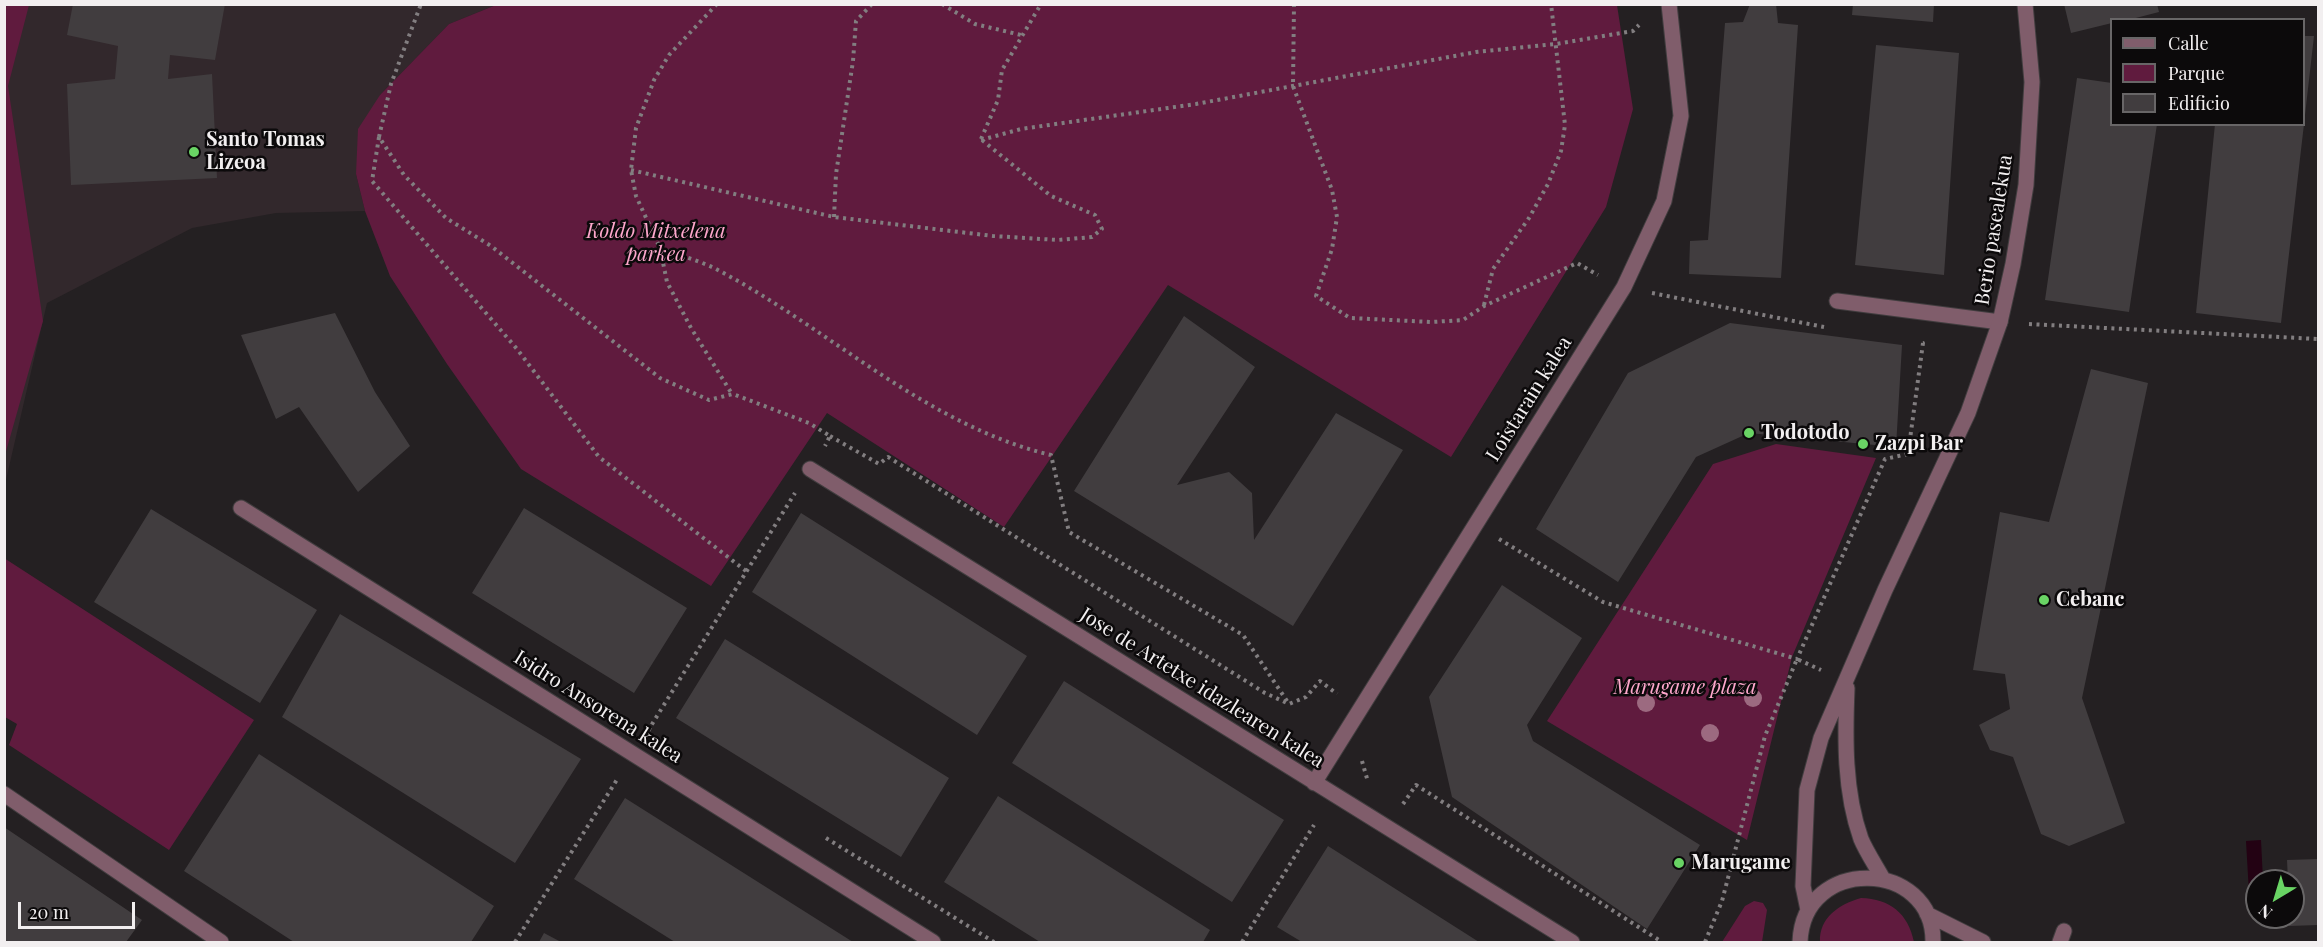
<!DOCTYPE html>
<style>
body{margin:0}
#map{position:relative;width:2323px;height:947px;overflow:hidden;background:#242022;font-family:"Playfair Display",serif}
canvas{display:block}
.frame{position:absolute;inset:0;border:6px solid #f2eff0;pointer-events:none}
.legend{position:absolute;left:2110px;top:18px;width:195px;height:108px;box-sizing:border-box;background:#0c0a0b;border:2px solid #686667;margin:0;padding:8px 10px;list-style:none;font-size:18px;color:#f2eff0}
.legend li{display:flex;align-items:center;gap:12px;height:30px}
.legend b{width:30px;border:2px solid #686667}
.north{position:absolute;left:2245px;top:869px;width:60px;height:60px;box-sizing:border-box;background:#0c0a0b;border:2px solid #686667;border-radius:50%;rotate:218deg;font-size:16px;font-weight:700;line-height:24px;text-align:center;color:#f2eff0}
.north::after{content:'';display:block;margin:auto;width:21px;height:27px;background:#69d464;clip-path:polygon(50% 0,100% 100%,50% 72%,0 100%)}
.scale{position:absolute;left:18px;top:902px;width:117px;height:27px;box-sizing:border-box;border:3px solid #f2eff0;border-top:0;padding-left:8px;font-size:18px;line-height:21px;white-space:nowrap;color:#f2eff0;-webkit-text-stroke:4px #0c0a0b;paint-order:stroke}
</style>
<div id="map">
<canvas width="2323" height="947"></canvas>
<div class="frame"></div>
<ul class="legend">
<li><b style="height:8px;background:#805d6b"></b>Calle</li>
<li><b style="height:16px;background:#601b3e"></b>Parque</li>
<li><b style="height:16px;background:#413d3f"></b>Edificio</li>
</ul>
<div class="north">N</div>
<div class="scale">20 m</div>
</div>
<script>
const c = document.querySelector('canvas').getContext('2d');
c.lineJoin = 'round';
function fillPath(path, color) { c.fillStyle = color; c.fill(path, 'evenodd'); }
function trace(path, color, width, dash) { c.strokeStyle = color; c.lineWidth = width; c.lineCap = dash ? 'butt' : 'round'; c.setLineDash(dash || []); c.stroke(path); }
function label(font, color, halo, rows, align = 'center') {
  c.font = font + ' "Playfair Display",serif'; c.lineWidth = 5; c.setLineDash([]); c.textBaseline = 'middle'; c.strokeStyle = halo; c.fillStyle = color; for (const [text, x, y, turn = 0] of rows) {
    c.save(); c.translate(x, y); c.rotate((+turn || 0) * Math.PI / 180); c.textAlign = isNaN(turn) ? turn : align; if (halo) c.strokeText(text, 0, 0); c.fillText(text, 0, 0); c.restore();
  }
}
const built = new Path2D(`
 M5,5h491l-47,19 -69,71 -24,79 9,37 -89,2 -84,15 -145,75 -42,181z`);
const green = new Path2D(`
 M5,4l24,1 -21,81 35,235 -38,134z
 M496,5h1121l16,104 -27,98 -155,250 -283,-172 -164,242 -177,-114 -116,173 -190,-117 -74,-105 -57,-88 -25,-65 -9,-37 2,-45 22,-34 69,-71z
 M1776,444l100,14 -84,199 -45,183 -200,-119 166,-257z
 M4,558l250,162 -85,130 -160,-105 8,-21 -12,-7z
 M1861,898c29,1 47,15 53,44h-94c-1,-24 19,-38 41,-44z
 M1754,901l9,2 4,7 -5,32h-40l23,-36z`);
const water = new Path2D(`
 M2261,840l2,41h-6v11l-8,1 -3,-52z`);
const building = new Path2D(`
 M73,4h152l-10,56 -45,-5 -2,24 44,-5 5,104 -146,7 -4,-101 48,-5 3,-33 -51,-11z
 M1750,4h26l2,19 20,2 -17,253 -92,-4 1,-33 18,-1 17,-217 18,-1z
 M1853,4h81l-1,18 -81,-7z
 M2064,4h93l2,8 -31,8h-16v3l-41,10z
 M2304,36h10l-9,79h-1z
 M1876,45l83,8 -15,222 -89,-10z
 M2077,78l35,5v41h45l-28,188 -84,-12z
 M2215,124h89l-23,199 -85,-10z
 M335,313l40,79 35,54 -52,46 -59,-85 -23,12 -35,-84z
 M1184,316l71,51 -78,118 52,-13 23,21 2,47 82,-127 67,37 -110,176 -219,-135z
 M1730,323l172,22 -6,102 -147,-14 -53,24 -78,125 -82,-53 92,-156z
 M2091,369l57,14 -66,315 43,125 -56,23 -28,-12 -28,-77 -23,-7 -11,-25 31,-16 -5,-35 -32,-4 27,-158 49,10z
 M524,508l163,100 -53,85 -162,-100z
 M151,509l166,101 -57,93 -166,-101z
 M801,513l226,143 -50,79 -225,-143z
 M1502,585l80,53 -55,87 6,16 167,104 -53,84 -195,-132 -23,-100z
 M340,614l241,145 -66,104 -233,-146z
 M725,639l224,139 -48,79 -225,-139z
 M1064,681l220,139 -52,82 -220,-139z
 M259,754l235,152 -23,36h-177l-110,-71z
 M998,796l212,134 -7,12h-163l-96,-60z
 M625,798l228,144h-178l-101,-63z
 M4,827l138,93 -16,22h-122z
 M1328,846l151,96h-177l-25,-15z
 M2318,859v66l-29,1v-9h4v-36h-5l-1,-21z
 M544,933l17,9h-22z`);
const path = new Path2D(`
 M717,4l-48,51 -15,25 -18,48 -5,42 5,26 24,52 7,34 24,46 41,66
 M942,4l33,20 46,11
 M1294,4l-1,82 39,104 5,27 -5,32 -16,47 34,22 82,4 31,-2 21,-14 93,-43 21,12
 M379,137l12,-53 30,-80
 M981,139l17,-39 4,-30 39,-66
 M981,140l40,-11 175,-25 280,-52 80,-8 77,-13 6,-6
 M631,170l203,47 159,19 65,4 34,-3 10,-8 -7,-14 -44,-19 -69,-56
 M834,217l2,-43 17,-113 3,-40 16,-17
 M660,248c18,7 38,12 56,21 113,59 209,156 335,186l18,77 174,103 46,69
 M1652,293l172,34
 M1484,305l9,-36 36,-51 19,-34 13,-33 4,-26 -14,-121
 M2029,324l289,15
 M830,436l49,28 9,-7 377,236 24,11 17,-7 14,-16 17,13
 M1499,539l104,63 194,57 88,-200 23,-5 15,-111h-3
 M746,571l-147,-114 -82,-108 -145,-168 7,-44 25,38 42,43 45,28 169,132 49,22 24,-6 76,29 21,13 -5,10
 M651,730l-2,-1 146,-236
 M1362,761l6,21
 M1403,804l13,-19 246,157
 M826,838l168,104
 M515,942l103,-164
 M1242,942l72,-117
 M1705,942l17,-41 43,-165 32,-77 24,11`);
const lane = new Path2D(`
 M1837,301l163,21
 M2060,942l4,-11`);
const street = new Path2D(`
 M810,469l762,473
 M241,508l692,434
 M1847,688c-2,50 -3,103 14,151 6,14 15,27 22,40
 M1314,783l310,-496 40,-86 17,-85 -12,-112
 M4,794l217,148
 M1808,910l-5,-24 4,-96 14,-52 64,-148 83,-177 32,-91 13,-58 13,-79 6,-103 -7,-78
 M1927,914l56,28
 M1800,942c3,-87 134,-83 133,0`);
const trees = [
 [1753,698],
 [1646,703],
 [1710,733]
];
const markers = [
 [194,152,6,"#69d464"],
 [1749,433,6,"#69d464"],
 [1863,444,6,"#69d464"],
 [2044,600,6,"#69d464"],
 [1679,863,6,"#69d464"]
];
const poiNames = [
 ["Santo Tomas",206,140],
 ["Lizeoa",206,163],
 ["Todotodo",1761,433],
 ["Zazpi Bar",1875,444],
 ["Cebanc",2056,600],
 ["Marugame",1691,863]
];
const streetNames = [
 ["Berio pasealekua",1994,230,-81],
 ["Loistarain kalea",1529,399,-58],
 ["Jose de Artetxe idazlearen kalea",1202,688,32],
 ["Isidro Ansorena kalea",598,707,32]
];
const parkNames = [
 ["Koldo Mitxelena",656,232],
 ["parkea",656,255],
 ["Marugame plaza",1685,688]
];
fillPath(built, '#32282c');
fillPath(green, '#601b3e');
fillPath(water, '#230213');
fillPath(building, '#413d3f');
trace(lane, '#413d3f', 17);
trace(street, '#413d3f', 17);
trace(path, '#827e80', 4, [3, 4.5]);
trace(lane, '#805d6b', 15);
trace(street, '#805d6b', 15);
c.fillStyle = '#9c6a80';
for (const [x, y] of trees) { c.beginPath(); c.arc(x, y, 9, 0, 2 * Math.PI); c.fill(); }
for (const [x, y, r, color] of markers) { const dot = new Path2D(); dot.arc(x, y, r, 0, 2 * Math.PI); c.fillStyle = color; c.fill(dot); trace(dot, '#0c0a0b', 2); }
label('bold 20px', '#f2eff0', '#0c0a0b', poiNames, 'left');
label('20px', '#f2eff0', '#0c0a0b', streetNames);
label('italic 20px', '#fea7cc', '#0c0a0b', parkNames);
</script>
